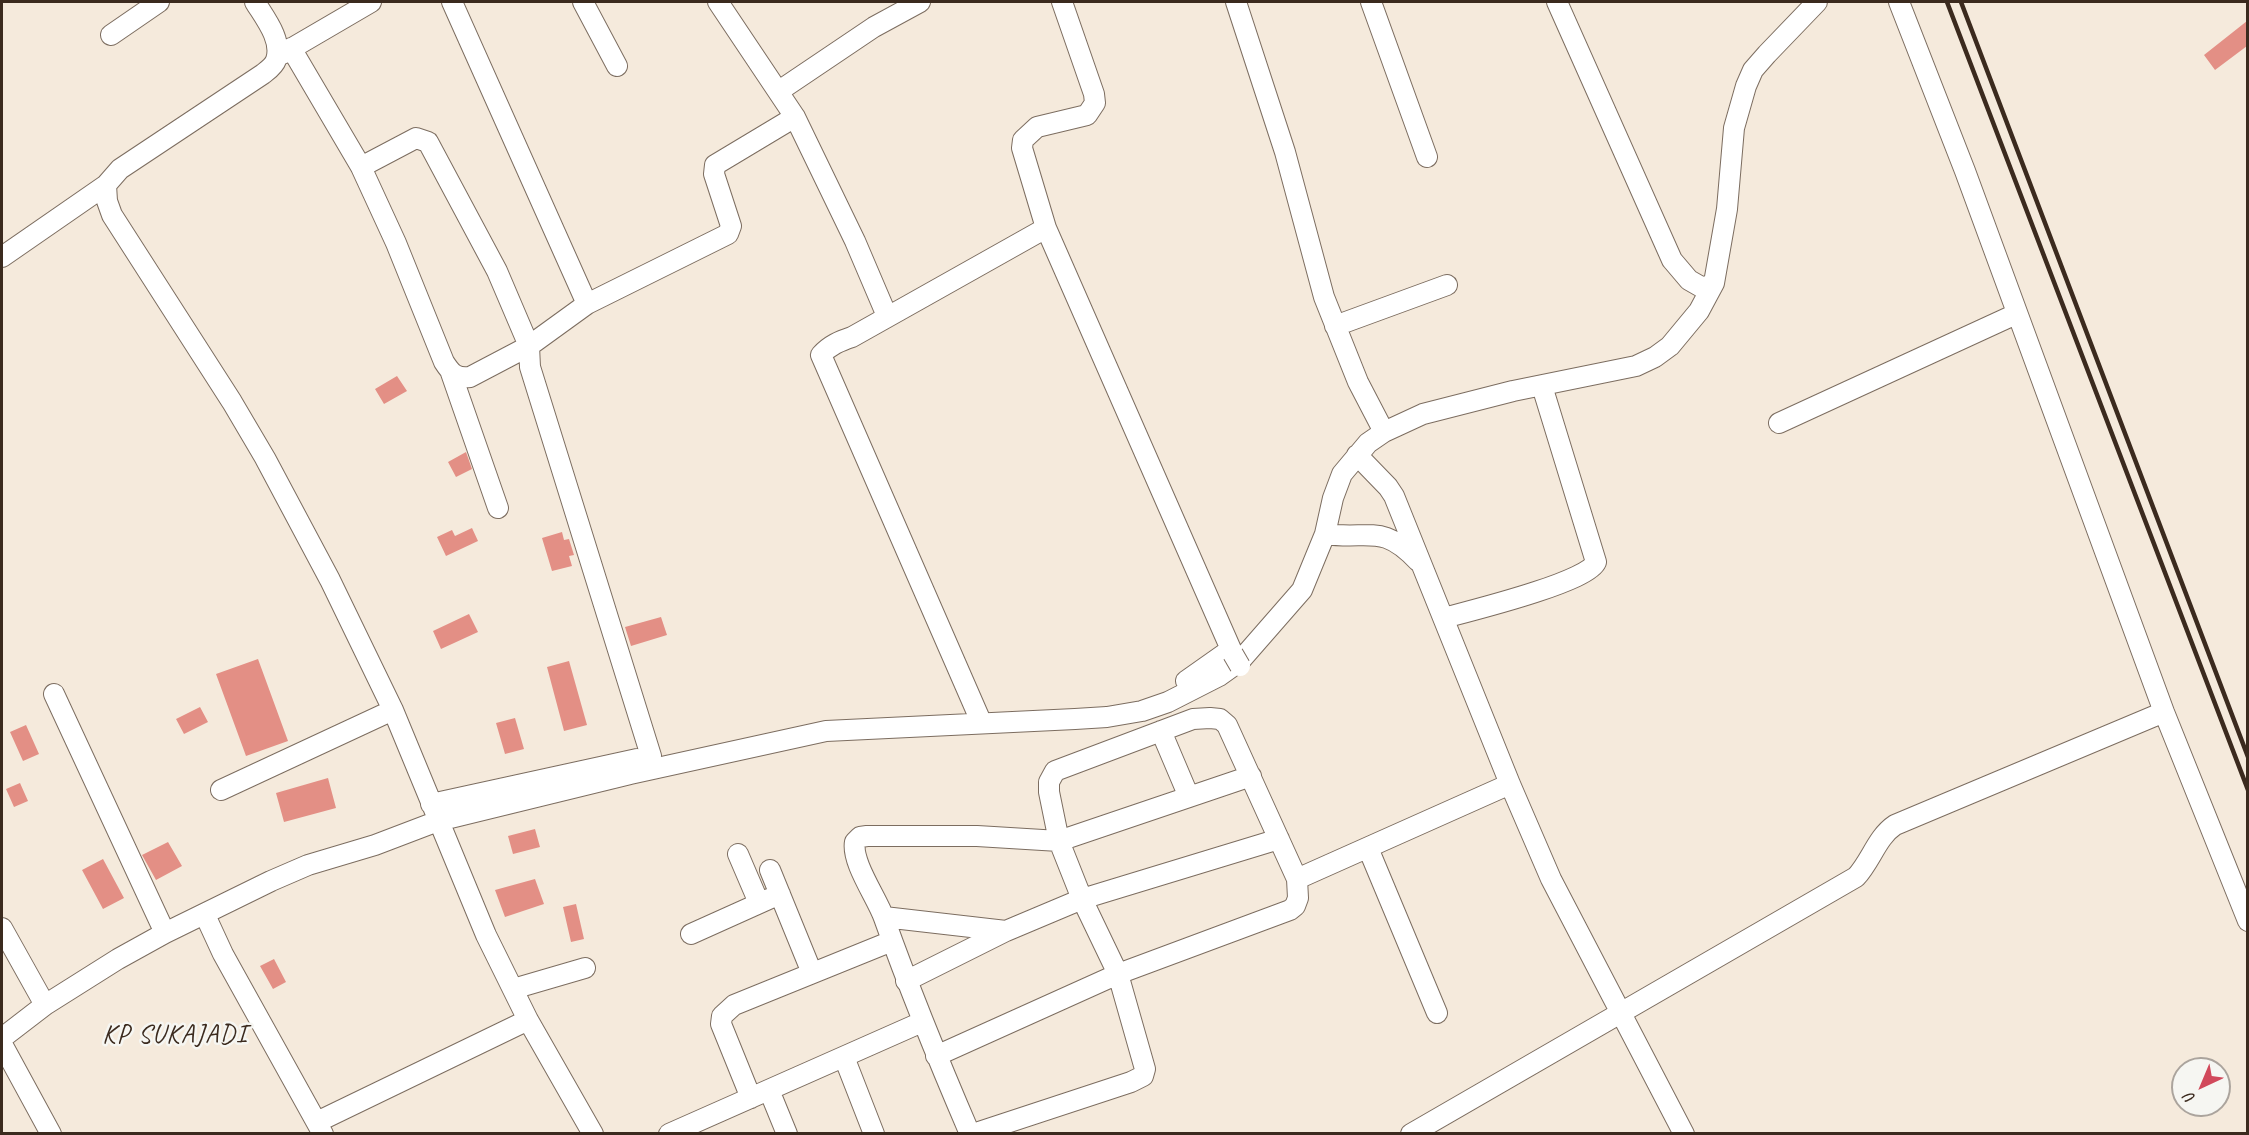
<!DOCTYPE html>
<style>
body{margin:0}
#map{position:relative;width:2249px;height:1135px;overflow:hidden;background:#f5eadc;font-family:Caveat,sans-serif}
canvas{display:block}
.frame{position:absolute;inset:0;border:3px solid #3b2a1e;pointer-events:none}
.north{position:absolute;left:2171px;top:1057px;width:60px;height:60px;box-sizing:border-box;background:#f6f6f2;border:2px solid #aba49d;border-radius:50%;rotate:224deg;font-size:16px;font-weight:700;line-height:24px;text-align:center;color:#3b2a1e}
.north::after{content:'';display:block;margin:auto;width:21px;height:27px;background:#d1495b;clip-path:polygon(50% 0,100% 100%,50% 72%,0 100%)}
</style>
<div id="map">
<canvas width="2249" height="1135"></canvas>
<div class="frame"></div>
<div class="north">U</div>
</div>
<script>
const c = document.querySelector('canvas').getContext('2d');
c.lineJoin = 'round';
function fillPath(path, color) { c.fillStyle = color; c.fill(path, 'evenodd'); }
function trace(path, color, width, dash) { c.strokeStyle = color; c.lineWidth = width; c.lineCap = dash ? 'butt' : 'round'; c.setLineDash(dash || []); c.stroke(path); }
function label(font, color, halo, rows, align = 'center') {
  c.font = font + ' Caveat,sans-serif'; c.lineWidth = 5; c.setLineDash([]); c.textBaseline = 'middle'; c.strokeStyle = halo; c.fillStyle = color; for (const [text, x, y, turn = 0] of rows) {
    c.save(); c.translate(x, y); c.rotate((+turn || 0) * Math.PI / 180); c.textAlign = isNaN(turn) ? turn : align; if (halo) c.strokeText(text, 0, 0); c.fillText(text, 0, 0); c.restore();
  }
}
const building = new Path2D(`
 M2247,21v25l-32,24 -11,-15z
 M397,376l10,15 -23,13 -9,-15z
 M466,452l6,17 -16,8 -8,-15z
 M472,528l6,13 -32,15 -9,-19 15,-7 3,6z
 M562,532l2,8 5,-1 5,16 -5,1 3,10 -20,5 -10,-33z
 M469,614l9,18 -37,17 -8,-18z
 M661,617l6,18 -36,11 -6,-19z
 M258,659l30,82 -42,15 -30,-82z
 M569,661l18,64 -23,6 -17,-64z
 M200,707l8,15 -24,12 -8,-15z
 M515,718l9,31 -19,5 -9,-31z
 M26,725l13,29 -16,7 -13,-29z
 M328,778l8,30 -52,14 -8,-29z
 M20,783l8,18 -14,6 -8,-18z
 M535,829l5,18 -27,7 -5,-18z
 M168,842l14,24 -26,14 -14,-25z
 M103,859l21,39 -21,11 -21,-39z
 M535,879l9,25 -39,13 -10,-27z
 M576,904l8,35 -13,3 -8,-35z
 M274,959l12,23 -13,7 -13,-23z`);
const minor = new Path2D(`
 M255,2c9,15 28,38 21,58 -2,6 -8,10 -13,14l-143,95 -14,16 1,16 5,14 120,187 33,56 65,122 63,130 93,225 42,85 65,114
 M452,2l135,302
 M583,2l34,64
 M718,2l77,115 60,124 32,75
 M1062,2l32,92 1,9 -8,12 -50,12 -14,13 -1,8 24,80 187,426
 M1236,2l49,150 39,145 34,85 26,50
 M1371,2l56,155
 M1557,2l115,258 17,20 14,8 11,-5
 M1899,2l66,169 199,541 84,209
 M111,35l48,-33
 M291,48l70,119 35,76 48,119c7,11 12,17 26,15l59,-31 -32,-75 -69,-129 -12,-4 -55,29
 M282,54l89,-52
 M779,91l95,-64 46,-25
 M2,257l104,-72
 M1335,326l112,-41
 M451,373l47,135
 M1779,423l237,-109
 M1357,455l31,32 6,9 116,288 41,95 133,255
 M1325,534c45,6 57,-11 93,27
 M1444,618c26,-7 144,-36 152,-56l-54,-176
 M1186,681l44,-31
 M54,694l111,239
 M979,717l-158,-362c9,-10 19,-14 31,-18l194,-109
 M1210,718l10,1 7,6 70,154 1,19 -3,8 -5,4 -172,64 -36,-75 -23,-58 -10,-49v-10l6,-11 138,-52z
 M1161,731l28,66
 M651,756l-121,-389 -1,-21 58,-42 141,-70 3,-8 -17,-52 1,-9 80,-48
 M221,790l172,-80
 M431,804l206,-45
 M1368,848l69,165
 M738,854l21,49
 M770,870l42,103
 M1297,879l213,-95
 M205,915l18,39 100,180
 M884,917l122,14
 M2,928l43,77
 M691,934l89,-40
 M906,981l100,-50 76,-32 197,-60
 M513,989l72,-21
 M2,1038l43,-33 73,-46 47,-26 106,-52 37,-16 67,-20 63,-24 192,-47 196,-43 249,-12 32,-2 35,-6 26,-9 51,-26 21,-15 62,-71 23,-56 8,-36 9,-24 26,-31 16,-11 39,-18 90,-23 123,-25 19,-9 15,-11 29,-35 15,-28 13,-74 7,-81 12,-42 7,-16 14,-16 50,-52
 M2,1044l49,90
 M936,1056l182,-82 27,95 -2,7 -12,6 -158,52
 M844,1057l30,77
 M769,1090l18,44
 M751,1098l-30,-74 1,-8 12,-11 158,-64
 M317,1122l211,-102
 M669,1134l253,-112
 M970,1134c-31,-72 -60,-143 -86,-216 -7,-20 -33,-56 -29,-76l5,-5 7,-1h110l82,5 192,-65
 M1411,1134l445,-257c15,-16 21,-40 39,-52l269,-113`);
const rail = new Path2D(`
 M1947,2l301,788
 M1961,2l287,755`);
const minorBridge = new Path2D(`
 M1233,654l7,12`);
const neighbourhoodNames = [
 ["KP SUKAJADI",175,1035]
];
fillPath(building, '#e38f85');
trace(minor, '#7c6d60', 22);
trace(minor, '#fff', 20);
trace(rail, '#3b2a1e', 4.5);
trace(minorBridge, '#7c6d60', 22, []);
trace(minorBridge, '#fff', 20);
c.letterSpacing = '1.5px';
label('26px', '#3b2a1e', '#f6f6f2', neighbourhoodNames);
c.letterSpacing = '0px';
</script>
